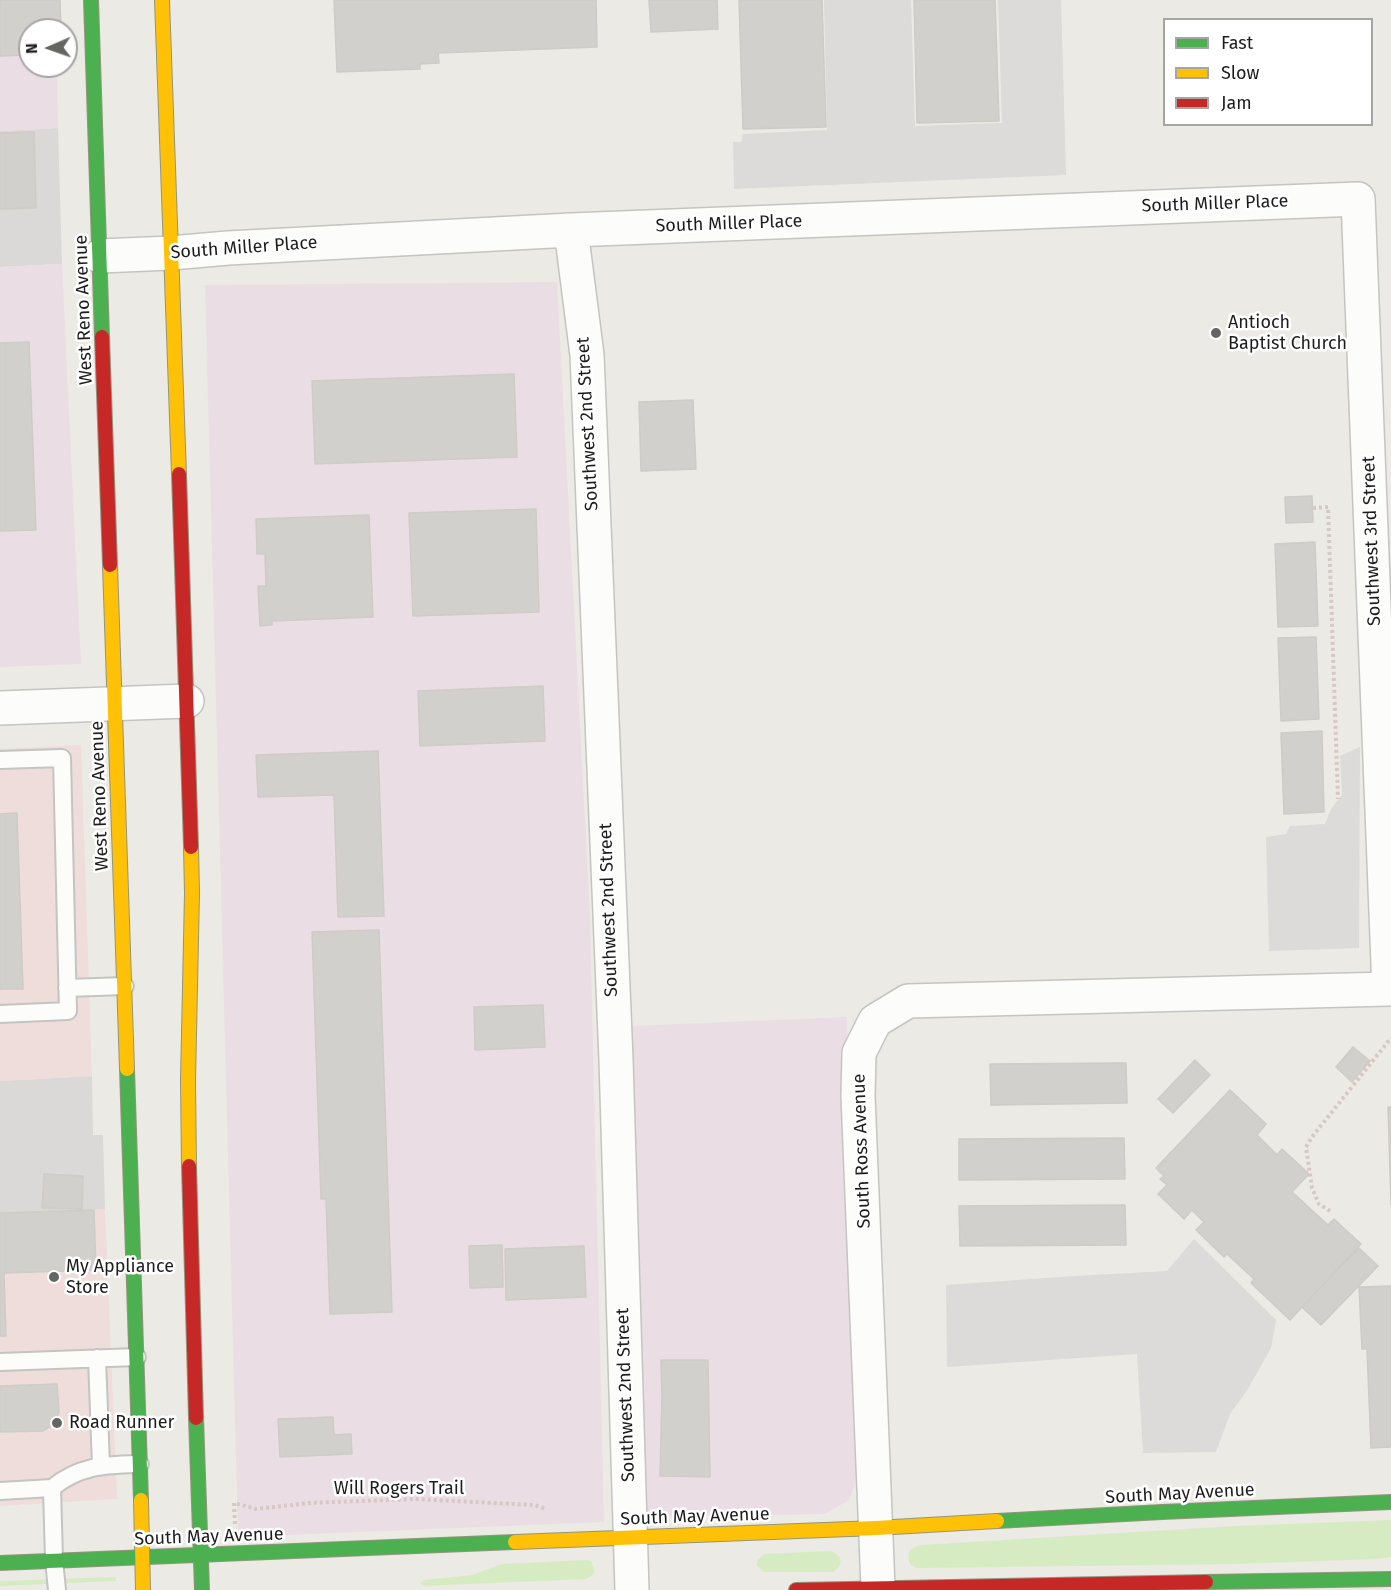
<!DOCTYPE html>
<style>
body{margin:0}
#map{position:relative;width:1391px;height:1590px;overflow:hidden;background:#eceae5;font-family:"Fira Sans",sans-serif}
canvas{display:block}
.legend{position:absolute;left:1163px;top:18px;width:210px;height:108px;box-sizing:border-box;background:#fff;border:2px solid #a5a5a5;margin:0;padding:8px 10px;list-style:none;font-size:18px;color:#1d1d1d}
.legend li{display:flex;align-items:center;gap:12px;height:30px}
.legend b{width:30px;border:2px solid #a5a5a5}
.north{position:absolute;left:18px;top:18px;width:60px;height:60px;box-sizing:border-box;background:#fff;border:2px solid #a5a5a5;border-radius:50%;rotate:268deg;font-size:16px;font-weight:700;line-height:24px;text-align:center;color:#1d1d1d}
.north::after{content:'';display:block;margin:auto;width:21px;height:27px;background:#656563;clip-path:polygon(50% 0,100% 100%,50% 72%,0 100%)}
</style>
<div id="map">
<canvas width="1391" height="1590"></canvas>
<ul class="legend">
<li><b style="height:8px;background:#4caf50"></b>Fast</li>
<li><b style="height:8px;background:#ffc107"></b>Slow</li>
<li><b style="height:8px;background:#c62828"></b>Jam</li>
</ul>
<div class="north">N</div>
</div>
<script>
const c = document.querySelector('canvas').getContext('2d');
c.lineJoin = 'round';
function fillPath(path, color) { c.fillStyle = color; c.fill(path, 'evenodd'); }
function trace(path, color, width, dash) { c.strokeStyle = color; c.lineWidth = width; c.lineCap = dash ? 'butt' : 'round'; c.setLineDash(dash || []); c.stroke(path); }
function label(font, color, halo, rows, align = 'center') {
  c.font = font + ' "Fira Sans",sans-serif'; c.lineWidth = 5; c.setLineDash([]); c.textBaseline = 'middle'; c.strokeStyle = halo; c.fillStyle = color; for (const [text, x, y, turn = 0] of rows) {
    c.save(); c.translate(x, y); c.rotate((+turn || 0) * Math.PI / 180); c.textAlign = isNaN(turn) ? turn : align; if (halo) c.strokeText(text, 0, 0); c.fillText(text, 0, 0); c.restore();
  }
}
const residential = new Path2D(`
 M58,128l4,136 -62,3v-136z
 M92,1076l1,59h10l2,74 -105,4v-132z`);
const commercial = new Path2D(`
 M81,745l11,331 -92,5v-332z
 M105,1209l12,290 -117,7v-293z`);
const industrial = new Path2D(`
 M0,0l30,30v36h27l1,62 -58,3z
 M62,264l19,400 -81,3v-400z
 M557,282l33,636 14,604 -366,15 -33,-1252z
 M847,1017l10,443 -2,24 -6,16 -24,14 -179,3 -16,-491z`);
const grass = new Path2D(`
 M1391,1520v37l-14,2 -142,5 -318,4 -7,-4c-4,-11 -1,-17 12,-19l312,-19z
 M830,1551c13,4 14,13 3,21h-68l-8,-6v-5l7,-7z
 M585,1560l6,1 4,10 -4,5 -5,3 -163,7 -3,-3 4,-3 48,-5 30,-11z
 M116,1577v4l-116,5v-5z`);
const parking = new Path2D(`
 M824,0h87l4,126 87,-3 -4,-123h63l5,175 -332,14 -1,-47h8l2,-8 84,-4z
 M1360,747l-1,201 -90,3 -3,-114 20,-3 4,-8 35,-2 6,-15 11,-14 -2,-39z
 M1194,1239l82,81 -5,28 -23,41 -18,25 -14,38 -73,1 -6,-99 -190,13 -1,-82 129,-9 92,-5z`);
const building = new Path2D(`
 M0,0h60l1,30h-31v25l-30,1z
 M334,0h262l1,47 -159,6 1,10 -19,1v5l-83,3z
 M649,0h68l1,29 -67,3z
 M739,0h83l4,127 -83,2z
 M914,0h81l4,121 -82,2z
 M34,132l2,76 -36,1v-76z
 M29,342l7,188 -36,1v-188z
 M514,374l3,83 -202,7 -3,-83z
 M693,400l3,69 -55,2 -2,-69z
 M1312,496l1,26 -27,1 -1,-26z
 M536,509l3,103 -126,4 -4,-103z
 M369,515l4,102 -101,4v4l-12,1 -2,-40h8l-1,-32h-8l-1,-35z
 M1315,542l3,84 -40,1 -3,-83z
 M1316,637l3,82 -38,2 -3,-83z
 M543,686l2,55 -125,5 -2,-55z
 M1322,731l2,81 -40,2 -3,-81z
 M378,751l6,165 -46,1 -4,-122 -76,2 -2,-42z
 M17,813l6,176h-23v-175z
 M379,930l13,382 -62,2 -4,-115h-5l-9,-267z
 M543,1005l2,42 -70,3 -1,-43z
 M1353,1047l17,14 -18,21 -16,-15z
 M1195,1060l15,15 -37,38 -15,-14z
 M1126,1063l1,40 -136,2 -1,-41z
 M1230,1090l36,34 -9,11 20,20 5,-6 27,25 -17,18 36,33 6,-6 27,25 -71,76 -39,-37 3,-4 -27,-25 -3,3 -28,-27 8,-8 -12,-12 -8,9 -26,-25 9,-9 -7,-6 4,-3 -8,-8z
 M1388,1107h3v98z
 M1124,1138l1,41 -166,1v-41z
 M44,1174l39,2 -1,33 -40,-1z
 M1125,1205l1,40 -166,1 -1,-40z
 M94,1210l2,60 -92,3 2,63h-6v-123z
 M502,1245l1,42 -33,1 -1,-42z
 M584,1246l2,51 -80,3 -1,-51z
 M1359,1248l19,18 -57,59 -19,-18z
 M1391,1286v161l-20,1 -4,-99h-5l-3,-62z
 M661,1360h47l2,117 -50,-1 2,-79z
 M57,1384l2,28 -5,12 -11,7 -43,1v-46z
 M333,1417l1,18 17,-1 1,20 -72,3 -2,-38z`);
const path = new Path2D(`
 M1313,508l15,-1 10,292
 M1330,1211l-11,-7 -7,-16 -6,-41 6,-10 79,-99
 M235,1524l-1,-21 22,6 53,-6 106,-4 119,6 12,4`);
const lane = new Path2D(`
 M0,760l62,-2 6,253 -68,3
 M67,988l58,-2
 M97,1358l4,108
 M0,1362l137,-5
 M0,1491l52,-3
 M57,1590l-3,-30 -2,-72c28,-23 54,-23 88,-24`);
const street = new Path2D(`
 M571,230l16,125 29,705 16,530
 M100,256l71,-3 57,-5 343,-18 787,-31 31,790h2
 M0,708l187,-7
 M878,1587l-20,-491 1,-43 16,-32 33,-20 481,-12`);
const fast = new Path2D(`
 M91,0l11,337
 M127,1069l14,431
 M196,1418l6,172
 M997,1521l165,-9 229,-10
 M0,1563l515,-21
 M1206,1582l185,-3`);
const slow = new Path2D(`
 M162,0l17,474
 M110,565l17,504
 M189,1166l-1,-85 4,-188 -1,-46
 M141,1500l2,90
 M515,1542l361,-14 121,-7`);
const jam = new Path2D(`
 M102,337l8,228
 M179,474l12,373
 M189,1166l7,252
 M796,1590l410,-8`);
const markers = [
 [1216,333,6,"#656563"],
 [54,1277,6,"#656563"],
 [57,1423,6,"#656563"]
];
const streetNames = [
 ["South Miller Place",1215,204,-2],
 ["South Miller Place",729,224,-2],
 ["South Miller Place",244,248,-4],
 ["West Reno Avenue",84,310,-92],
 ["Southwest 2nd Street",588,424,-93],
 ["Southwest 3rd Street",1372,541,-92],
 ["West Reno Avenue",100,796,-92],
 ["Southwest 2nd Street",609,910,-92],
 ["South Ross Avenue",862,1151,-92],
 ["Southwest 2nd Street",626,1395,-92],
 ["Will Rogers Trail",399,1489],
 ["South May Avenue",1180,1494,-3],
 ["South May Avenue",695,1517,-2],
 ["South May Avenue",209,1537,-2]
];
const poiNames = [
 ["Antioch",1228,323],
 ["Baptist Church",1228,344],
 ["My Appliance",66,1267],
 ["Store",66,1288],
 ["Road Runner",69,1423]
];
fillPath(residential, '#dbd9d7');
fillPath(commercial, '#eeddda');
fillPath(industrial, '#eadee4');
fillPath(grass, '#d7ebc2');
fillPath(parking, '#dcdbd9');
fillPath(building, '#d2d0cc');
trace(building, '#cfcbc6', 1.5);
trace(lane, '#c4c4c1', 20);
trace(street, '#c4c4c1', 36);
trace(fast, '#93967c', 16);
trace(slow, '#93967c', 16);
trace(jam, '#93967c', 16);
trace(path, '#d7c8c4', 4, [3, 3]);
trace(lane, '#fcfcfb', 16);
trace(street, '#fcfcfb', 33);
trace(fast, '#4caf50', 14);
trace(slow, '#ffc107', 14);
trace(jam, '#c62828', 14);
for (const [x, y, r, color] of markers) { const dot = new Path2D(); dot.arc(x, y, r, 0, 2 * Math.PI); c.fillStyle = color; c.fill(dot); trace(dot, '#fff', 2); }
label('18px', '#1d1d1d', '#fff', streetNames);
label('18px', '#1d1d1d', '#fff', poiNames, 'left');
</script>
